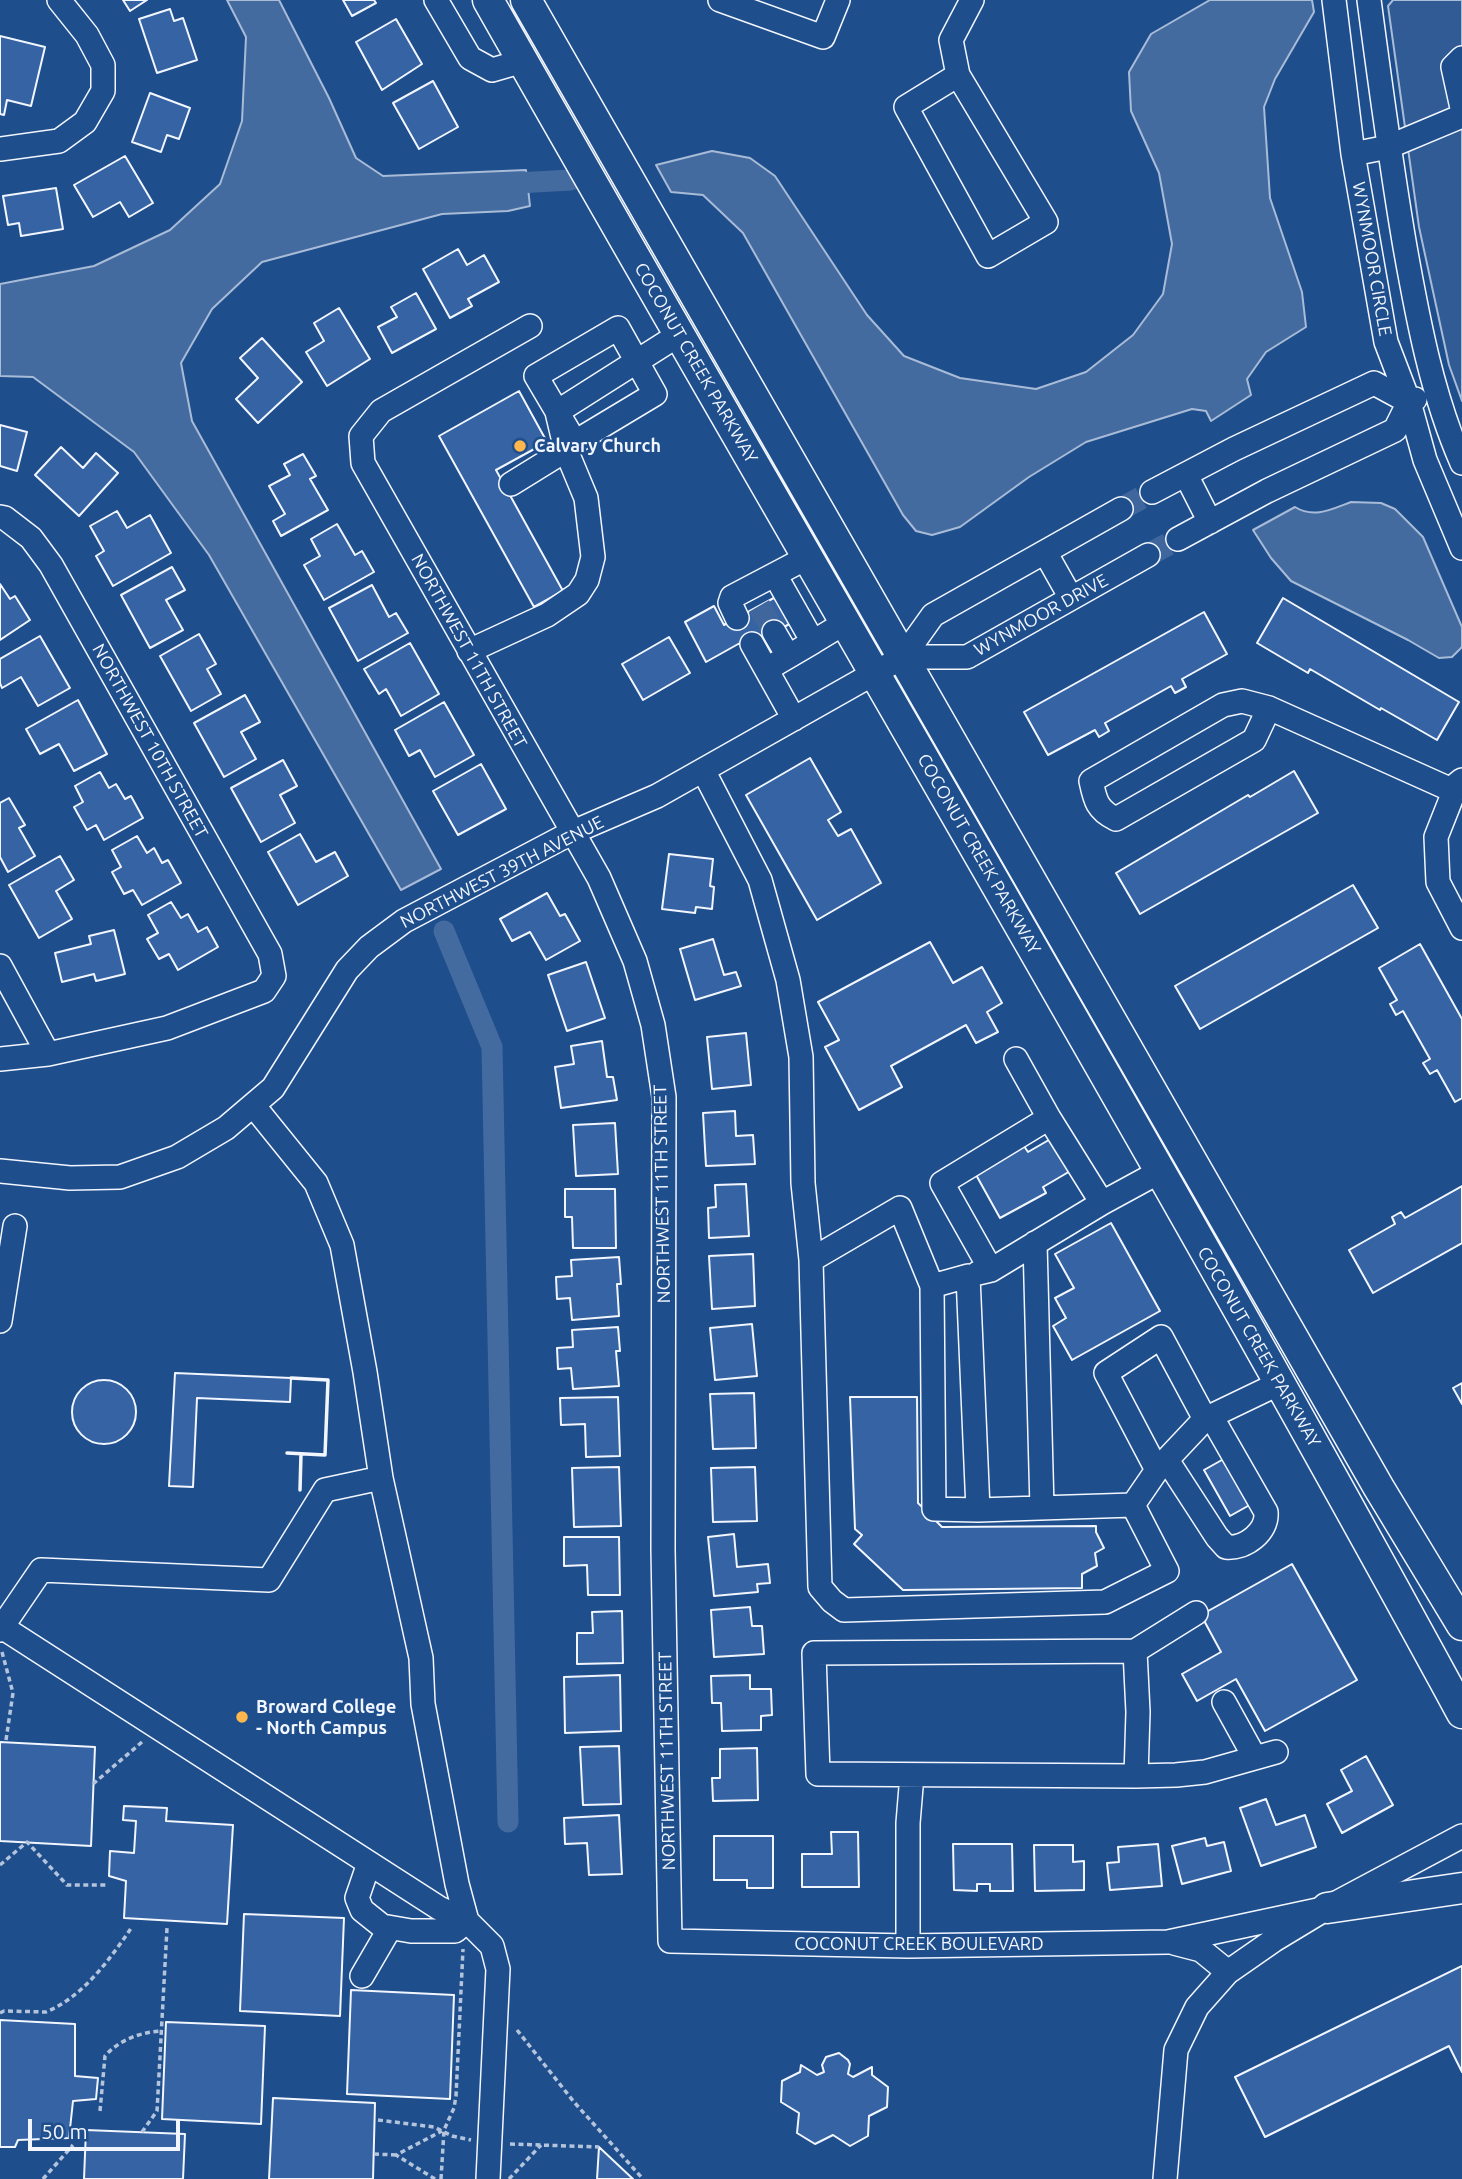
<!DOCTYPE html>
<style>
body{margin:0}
#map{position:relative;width:1462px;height:2179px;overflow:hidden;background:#1f4e8c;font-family:Ubuntu,sans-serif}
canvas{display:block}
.scale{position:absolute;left:28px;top:2119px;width:152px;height:32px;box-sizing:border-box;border:4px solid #f2f6ff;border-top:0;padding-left:9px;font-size:21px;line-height:24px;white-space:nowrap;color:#f2f6ff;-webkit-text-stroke:5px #1f4e8c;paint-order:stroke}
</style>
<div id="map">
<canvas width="1462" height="2179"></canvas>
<div class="scale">50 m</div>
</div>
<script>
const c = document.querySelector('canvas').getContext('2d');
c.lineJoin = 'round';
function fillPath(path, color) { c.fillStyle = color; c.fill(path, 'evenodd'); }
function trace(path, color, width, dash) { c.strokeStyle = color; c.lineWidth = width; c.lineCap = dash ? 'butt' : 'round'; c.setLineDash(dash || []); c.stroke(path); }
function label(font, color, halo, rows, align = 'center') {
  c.font = font + ' Ubuntu,sans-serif'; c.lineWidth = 5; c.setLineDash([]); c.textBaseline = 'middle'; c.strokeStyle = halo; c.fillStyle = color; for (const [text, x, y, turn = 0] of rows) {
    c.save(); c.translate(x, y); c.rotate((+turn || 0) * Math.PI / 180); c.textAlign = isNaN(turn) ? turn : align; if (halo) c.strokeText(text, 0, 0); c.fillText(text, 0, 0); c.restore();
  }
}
const built = new Path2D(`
 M1393,0h69v401l-13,-36 -30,-138 -31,-221z`);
const water = new Path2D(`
 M227,0h52l50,98 27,60 27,18 143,-6 4,36 -22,5 -66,3 -180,48 -50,47 -31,54 11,58 249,448 -40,21 -192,-335 -75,-103 -101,-75 -33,-1v-92l94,-18 76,-36 50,-46 22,-63 4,-84z
 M1210,0h102l2,12 -39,67 -11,28 6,91 32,94 4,35 -40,25 -19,27 4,16 -40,26 -5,-10 -14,-2 -106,33 -57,35 -69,50 -28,8 -16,-4 -13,-16 -160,-282 -40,-38 -32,-3 -15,-27 56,-14 38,7 25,18 92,139 37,41 56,22 76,11 50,-17 47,-37 30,-41 9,-50 -13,-71 -28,-62 -2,-39 22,-38z
 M1351,502l30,1 14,6 28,28 39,90v20l-10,10 -13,1 -31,-18 -117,-59 -20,-23 -18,-28 42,-23c19,12 37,2 56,-5z`);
const canal = new Path2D(`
 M499,184l72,-4
 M444,931l48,116 16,775`);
const building = new Path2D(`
 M123,0h24l-17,11z
 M343,0h31l2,3 -24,13z
 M170,9l4,12 9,-3 14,42 -40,13 -18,-54z
 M396,19l26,45 -40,26 -26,-48z
 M0,36l45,11 -14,59 -24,-6 -3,15 -4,-1z
 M433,81l25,46 -39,22 -26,-46z
 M150,93l40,15 -11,31 -12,-4 -6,17 -29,-10z
 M125,156l28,47 -24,14 -9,-15 -27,15 -19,-32z
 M56,188l7,41 -42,7 -2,-13 -11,2 -5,-29z
 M458,249l9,16 17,-10 15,27 -31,17 4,7 -22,12 -27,-49z
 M416,293l20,36 -44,24 -14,-26 19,-10 -6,-10z
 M339,308l31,51 -43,27 -21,-34 18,-11 -10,-18z
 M262,338l40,44 -44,41 -22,-24 22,-21 -18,-20z
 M519,391l28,51 -51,28 67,121 -29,16 -95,-171z
 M0,425l27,7 -10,39 -17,-5z
 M61,447l22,21 13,-15 22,20 -39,43 -44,-41z
 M303,454l13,22 -6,3 18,31 -47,26 -8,-15 12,-7 -16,-28 21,-11 -6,-11z
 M117,511l10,17 23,-13 21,38 -58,33 -17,-30 8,-5 -14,-25z
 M337,524l18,31 7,-4 12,21 -50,28 -20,-35 16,-9 -9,-17z
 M172,567l13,23 -19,10 17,30 -33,18 -29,-53z
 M0,584l10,15 5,-3 15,24 -30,20z
 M372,585l17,32 7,-4 12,20 -50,28 -29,-53z
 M783,593l14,27 -54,29 -3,-6 -34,19 -21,-40 29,-16 10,19z
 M1283,598l176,104 -22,38 -56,-32 -1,2 -70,-41 -2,4 -51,-30z
 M1204,612l23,42 -45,25 4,8 -11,6 -4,-7 -66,37 4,8 -10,6 -4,-7 -47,25 -24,-43z
 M199,634l17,30 -9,5 14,25 -30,17 -31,-55z
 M40,636l30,52 -32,18 -17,-29 -19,11 -2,-5v-24z
 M669,637l21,36 -47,27 -21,-36z
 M410,643l29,51 -38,22 -15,-27 -7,5 -15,-25z
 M245,695l15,27 -19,10 15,27 -32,18 -30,-54z
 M78,700l29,54 -33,17 -15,-27 -19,10 -14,-25z
 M444,702l30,53 -39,22 -15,-27 -11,6 -14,-26z
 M810,758l31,54 -13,8 10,16 13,-7 30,54 -64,37 -71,-125z
 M283,760l14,26 -17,9 15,28 -34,19 -30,-54z
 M481,764l25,45 -48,26 -25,-44z
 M1294,771l24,42 -178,101 -24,-41 132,-78 2,2z
 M100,772l9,16 7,-4 9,15 6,-3 12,22 -39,22 -8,-15 -9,5 -13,-23 9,-5 -8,-16z
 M9,798l16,27 -6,3 16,28 -27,16 -8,-15v-54z
 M300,834l16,28 19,-10 13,24 -50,29 -30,-53z
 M137,836l10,17 7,-5 8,15 6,-3 13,23 -39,22 -9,-15 -9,4 -12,-22 9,-5 -9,-17z
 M669,854l44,5 -3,27 4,1 -2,22 -16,-2 -1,6 -33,-4z
 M60,856l14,24 -18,11 16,28 -33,19 -30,-53z
 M1353,885l25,43 -178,101 -25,-43z
 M547,893l13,23 5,-2 15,27 -34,19 -16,-28 -18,9 -12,-22z
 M171,902l10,16 7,-4 10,18 9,-5 11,20 -40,23 -9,-16 -10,5 -12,-20 11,-6 -10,-18z
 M114,930l11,44 -29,7 -2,-7 -32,8 -7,-29 36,-9 -2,-8z
 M713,939l11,36 12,-3 5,14 -46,14 -15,-51z
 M930,942l23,41 29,-16 20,36 -15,9 11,20 -22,11 -10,-18 -75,41 11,21 -43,23 -34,-63 14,-7 -21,-38z
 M1420,944l42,75v79l-7,4 -18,-32 -7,4 -7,-11 7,-4 -27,-48 -7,4 -6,-11 7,-4 -18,-32z
 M586,962l19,56 -38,13 -19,-56z
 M746,1033l5,52 -39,4 -5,-52z
 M602,1041l5,36h6l4,23 -56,8 -6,-41 19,-3 -3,-18z
 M735,1111l1,25 17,-1 2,29 -49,2 -3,-53z
 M615,1123l3,51 -42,2 -3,-51z
 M1054,1137l18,33 -29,17 3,6 -46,25 -25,-45 49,-27 4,6z
 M746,1184l3,52 -40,2 -1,-30 8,-1 -1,-22z
 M1462,1186v57l-89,50 -24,-43 46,-26 -3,-7 9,-5 4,6z
 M565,1189h50l1,59h-43l-1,-31h-7z
 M1111,1223l49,88 -88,49 -19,-34 13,-8 -11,-20 19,-10 -19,-34z
 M753,1254l2,52 -43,3 -3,-53z
 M619,1257l2,27h-4l2,32 -47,4 -2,-22 -13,1 -1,-22 16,-1 -1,-16z
 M752,1324l5,52 -42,4 -5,-52z
 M618,1327l2,24h-4l3,35 -46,3 -2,-21 -13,1 -1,-21 16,-1 -1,-17z
 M175,1373l116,5 -1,24 -93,-4 -4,89 -24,-1z
 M72 1412a32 32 0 1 1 64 0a32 32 0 1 1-64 0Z
 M1462,1383v21l-9,-16z
 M754,1393l2,55 -43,1 -3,-55z
 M618,1397l2,59 -34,1 -1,-33 -24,1 -1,-27z
 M850,1397h67l1,106 24,24 154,-1v6l8,16 -9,5 2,13 -15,8v14l-179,2 -49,-46 8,-9 -7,-6z
 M1229,1456l26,46 -25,14 -26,-46z
 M619,1467l2,59 -47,1 -2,-59z
 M755,1467l2,54 -44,1 -2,-54z
 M734,1534l3,33 31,-3 2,19 -13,1 1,8 -44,4 -6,-59z
 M564,1537h55l1,58h-32l-1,-30 -23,1z
 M1292,1564l65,116 -92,51 -29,-52 -39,22 -15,-27 39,-22 -20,-37z
 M750,1607l2,19h10l2,28 -50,3 -3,-47z
 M622,1611l1,52 -46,1v-31h16l-1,-21z
 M620,1675l1,56 -56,2 -1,-56z
 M750,1675v14h21l1,26 -11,1v14l-39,1 -1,-28h-9l-1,-27z
 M0,1742l95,5 -4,99 -91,-5z
 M619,1746l2,58 -38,1 -3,-58z
 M757,1748l1,52 -45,1 -1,-23h8v-29z
 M1366,1756l27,49 -51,28 -15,-29 25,-13 -11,-21z
 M1266,1799l10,26 29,-10 11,32 -55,19 -21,-58z
 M124,1806l43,2 -1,13 67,4 -6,99 -103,-6 2,-37 -17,-5 1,-25 24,2 2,-32 -13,-1z
 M619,1815l3,59 -33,1 -2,-32 -22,1 -1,-26z
 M831,1832h27l1,55h-57v-33h30z
 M714,1836h59v52h-26v-8h-33z
 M1205,1838l2,8 17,-4 7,29 -49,13 -10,-38z
 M953,1844h59l1,47h-23v-7h-13v7l-23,-1z
 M1158,1844l4,42 -52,4 -3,-27 12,-1 -1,-15z
 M1034,1845h39v17l11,-1v29l-49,1z
 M244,1914l100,4 -4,98 -100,-5z
 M1462,1966v106l-13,-26 -184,91 -30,-60z
 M351,1990l103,5 -4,104 -103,-5z
 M0,2020l75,4v52l23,2 -2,21 -23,2 -4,37 -51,2 -3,7h-15z
 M166,2022l99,4 -4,98 -99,-5z
 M839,2053l9,7 2,4 -2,10 5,3 19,-10v8l16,12 -1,20 -18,9 -1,20 -18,10 -17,-11 -18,9 -18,-11 2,-20 -18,-11 1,-21 18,-9 1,-7 16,10 7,-3 -2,-7 4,-8z
 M273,2098l102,5 -2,76h-104z
 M86,2130l99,4 -2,45h-99z
 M599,2147l34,32h-36z`);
const minorTunnel = new Path2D(`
 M1121,509l31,-17
 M1148,555l30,-16
 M759,606l15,26`);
const path = new Path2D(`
 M2,1652l11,41 -7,47
 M93,1784l49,-42
 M0,1865l27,-23 40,43h41
 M0,2013l4,-2 42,1c37,-15 64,-53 86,-85
 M517,2030l57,72 69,77
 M100,2111l5,-55c14,-16 35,-24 57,-25
 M378,2120l56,7 18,9 19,4
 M142,2132l15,-21 10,-183
 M510,2144l89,3
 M374,2154l22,1
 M43,2179l30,-34
 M435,2179l-39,-24 46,-24
 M441,2179l3,-49 10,-22 2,-12 7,-147
 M509,2179l32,-34`);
const minor = new Path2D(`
 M436,0l34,58 22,12 31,-9
 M720,0l103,37 15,-37
 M1334,0l19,154 33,188 23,60 16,58 37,88
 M1369,0c11,83 22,165 36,247 13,73 27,148 57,216
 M1462,58l-9,9 9,41
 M958,75l-52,32 82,149 58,-34 -88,-147 -7,-35 21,-40
 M0,149l59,-8 26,-19 18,-31v-26l-16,-30 -28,-35
 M1353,154l35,-7 74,-31
 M530,326l-149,85 -20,25 2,27 236,415 36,83 18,64 11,72 -1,452 7,392 238,5 260,-4 159,-34
 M618,328l37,66 -80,48 -39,-66z
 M1186,475l24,47
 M511,484l55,-34
 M1152,492l82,-43 140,-66 35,19
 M0,517l5,1 26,20 20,27 219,389 4,22 -10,15 -97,37 -119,26 -48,5
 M1178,539l89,-48 128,-61 14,-28 6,-3
 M1045,552l26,46
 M775,575l38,67 33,-20
 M737,618l-7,-15 2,-6 76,-40
 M774,632l14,24
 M752,644l42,75
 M469,651l78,-36 31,-21 9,-14 6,-23 -7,-59 -20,-48 -9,-38 123,-78
 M903,657h64l181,-102
 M767,669l46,-27
 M1269,708l-15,32 -138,79c-19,-9 -21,-19 -25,-38l132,-76 19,-4 27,7 185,83
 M703,770l57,110 28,100 13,77 2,126 8,77
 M1462,780l-5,4 -21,53 2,45 24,46
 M0,966l48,88
 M1016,1059l33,59
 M253,1105l63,78 26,62 23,127 16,106 40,180 2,46 34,180 10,37 25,25 6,23 -10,210
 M0,1171l70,7 50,-1 57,-20 49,-29 47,-40 74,-118 22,-23 35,-26 167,-88 86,-37 246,-139 30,-42 188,-106
 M1035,1243l7,265
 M991,1270l-49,-87 107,-65 53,85
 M978,1273l13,-3 111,-67 57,-31
 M932,1286l-32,-78 -89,52 9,327 12,14 12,9 261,-8 62,-31 -34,-66
 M0,1321l15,-95
 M1167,1460l50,77 9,10c19,2 42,-15 40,-35l-55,-96
 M1157,1470l-51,-97 55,-36 44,82
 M978,1510l-44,-1 -2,-223 36,-10 10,234 155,-5 24,-35 48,-51 75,-36
 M2,1627l437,281 28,13 -12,10h-44l-29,-5 -20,-16 -5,-12 12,-35
 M0,1630l41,-60 228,10 56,-90 56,-12
 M1135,1651l3,61 -2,64 -318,-2 -4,-121z
 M1135,1651l61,-38
 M1224,1702l31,56
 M1136,1776l40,-1 29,-3 71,-20
 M1174,1943l27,7 27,22
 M908,1946v-123l4,-48
 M362,1976l28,-48
 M1165,2179l11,-129 21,-43 31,-35 46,-32 53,-32 135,-72`);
const major = new Path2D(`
 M488,0c324,571 660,1136 974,1713
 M526,0l853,1488 83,137
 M1327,1908l135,-20`);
const wall = new Path2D(`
 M287,1453l38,2 3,-75 -37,-2
 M300,1490l1,-36`);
const markers = [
 [520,446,7,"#ffb74d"],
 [242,1717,7,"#ffb74d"]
];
const streetNames = [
 ["WYNMOOR CIRCLE",1372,259,80],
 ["COCONUT CREEK PARKWAY",696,363,60],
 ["WYNMOOR DRIVE",1041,615,-29],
 ["NORTHWEST 11TH STREET",469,651,61],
 ["NORTHWEST 10TH STREET",150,741,61],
 ["COCONUT CREEK PARKWAY",979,854,60],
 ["NORTHWEST 39TH AVENUE",502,872,-27],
 ["NORTHWEST 11TH STREET",662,1194,-91],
 ["COCONUT CREEK PARKWAY",1259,1347,60],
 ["NORTHWEST 11TH STREET",667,1761,-91],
 ["COCONUT CREEK BOULEVARD",919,1944]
];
const poiNames = [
 ["Calvary Church",534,446],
 ["Broward College",256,1707],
 ["- North Campus",256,1728]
];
fillPath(built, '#305b95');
trace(built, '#a8bbd7', 2);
fillPath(water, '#446ba0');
trace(water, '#a8bbd7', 2);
trace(canal, '#446ba0', 21);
fillPath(building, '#3563a3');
trace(building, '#f2f6ff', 2);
trace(minorTunnel, '#3f679d', 23, [23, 11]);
trace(minor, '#f2f6ff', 26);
trace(major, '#f2f6ff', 33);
trace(path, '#b3c4dc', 3.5, [5, 3.5]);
trace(minor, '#1f4e8c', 23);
trace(major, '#1f4e8c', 30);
trace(wall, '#f2f6ff', 3.5);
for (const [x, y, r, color] of markers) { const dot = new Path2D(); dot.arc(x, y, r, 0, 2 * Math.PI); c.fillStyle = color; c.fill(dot); trace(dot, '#1f4e8c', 2.5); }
label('18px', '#f2f6ff', '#1f4e8c', streetNames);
label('bold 18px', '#f2f6ff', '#1f4e8c', poiNames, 'left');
</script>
